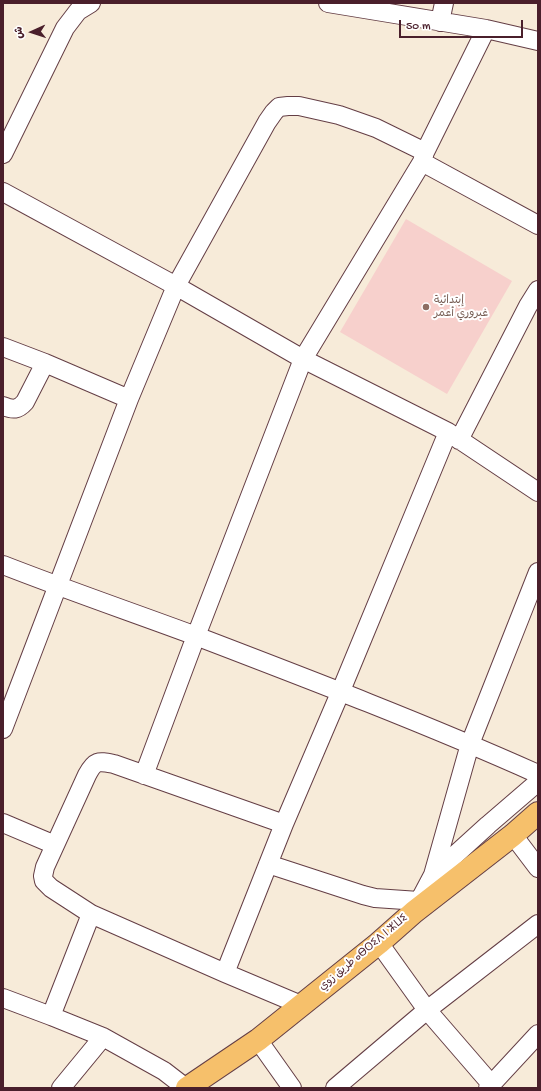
<!DOCTYPE html>
<meta charset="utf-8">
<style>
body{margin:0}
#map{position:relative;width:541px;height:1091px;overflow:hidden;background:#f7ebd9;font-family:"Gochi Hand","Playpen Sans Arabic",sans-serif}
canvas{display:block}
.frame{position:absolute;inset:0;border:4px solid #4a1f2b;pointer-events:none}
.north{position:absolute;left:12px;top:12px;width:40px;height:40px;-webkit-text-stroke:3px #fff;paint-order:stroke;rotate:267deg;font-size:11px;font-weight:700;line-height:16px;text-align:center;color:#4a1f2b}
.north::after{content:'';display:block;margin:auto;width:14px;height:18px;background:#4a1f2b;clip-path:polygon(50% 0,100% 100%,50% 72%,0 100%)}
.scale{position:absolute;left:399px;top:20px;width:124px;height:18px;box-sizing:border-box;border:2px solid #4a1f2b;border-top:0;padding-left:5px;font-size:12px;line-height:14px;white-space:nowrap;color:#4a1f2b;-webkit-text-stroke:3px #fff;paint-order:stroke}
</style>
<div id="map">
<canvas width="541" height="1091"></canvas>
<div class="frame"></div>
<div class="north">ش</div>
<div class="scale">50 m</div>
</div>
<script>
const c = document.querySelector('canvas').getContext('2d');
c.lineJoin = 'round';
function fillPath(path, color) { c.fillStyle = color; c.fill(path, 'evenodd'); }
function trace(path, color, width, dash) { c.strokeStyle = color; c.lineWidth = width; c.lineCap = dash ? 'butt' : 'round'; c.setLineDash(dash || []); c.stroke(path); }
function label(font, color, halo, rows, align = 'center') {
  c.font = font + ' "Gochi Hand","Playpen Sans Arabic","Noto Sans Tifinagh",sans-serif'; c.lineWidth = 4; c.setLineDash([]); c.textBaseline = 'middle'; c.strokeStyle = halo; c.fillStyle = color; for (const [text, x, y, turn = 0] of rows) {
    c.save(); c.translate(x, y); c.rotate((+turn || 0) * Math.PI / 180); c.textAlign = isNaN(turn) ? turn : align; if (halo) c.strokeText(text, 0, 0); c.fillText(text, 0, 0); c.restore();
  }
}
const built = new Path2D(`
 M406,219l106,62 -65,113 -107,-62z`);
const minor = new Path2D(`
 M328,3l158,26 52,12
 M440,22l4,-19
 M3,154l62,-126 13,-17 13,-8
 M422,162l116,63
 M3,192l173,94 127,73 145,73 90,60
 M3,347l42,16 84,36
 M3,406c10,4 15,4 22,-4l20,-39
 M459,440l69,-134 10,-16
 M3,565c64,25 128,47 193,71 115,44 230,88 342,138
 M3,729l126,-330 47,-113 91,-164 7,-10 5,-5 9,-1h11l40,9 37,13 49,24
 M144,775l52,-139 107,-277 119,-197 3,-10 61,-123
 M3,823l52,22
 M284,824l-170,-60c-16,-3 -19,-4 -27,11l-42,92 -2,9 1,5 7,7 40,26 134,59 76,32
 M513,835l25,33
 M268,864l95,31 12,3 44,3
 M433,875l55,-50 50,-43
 M414,911l19,-36 37,-131 68,-172
 M379,943l48,67 64,74
 M225,973l59,-149 56,-131 108,-261
 M3,998l48,18 52,21 61,34 22,17
 M51,1016l40,-102
 M258,1040l34,48
 M61,1088l42,-51
 M335,1088l92,-78 111,-86
 M488,1088l50,-54`);
const primary = new Path2D(`
 M187,1088l71,-48 121,-97 35,-31 99,-77 25,-22`);
const markers = [
 [426,307,4,"#8d6e63"]
];
const educationNames = [
 ["إبتدائية",434,301],
 ["غبروري أعمر",434,314]
];
const streetNames = [
 ["طريق زوي ⴰⴱⵔⵉⴷ ⵏ ⵣⵡⵉ",364,953,-40]
];
fillPath(built, '#f7d0cc');
trace(minor, '#643e45', 20);
trace(primary, '#643e45', 24);
trace(minor, '#fff', 18);
trace(primary, '#f6c06b', 22);
for (const [x, y, r, color] of markers) { const dot = new Path2D(); dot.arc(x, y, r, 0, 2 * Math.PI); c.fillStyle = color; c.fill(dot); trace(dot, '#fff', 1.5); }
label('11px', '#785e54', '#fff', educationNames, 'left');
label('11px', '#4a1f2b', '#fff', streetNames);
</script>
